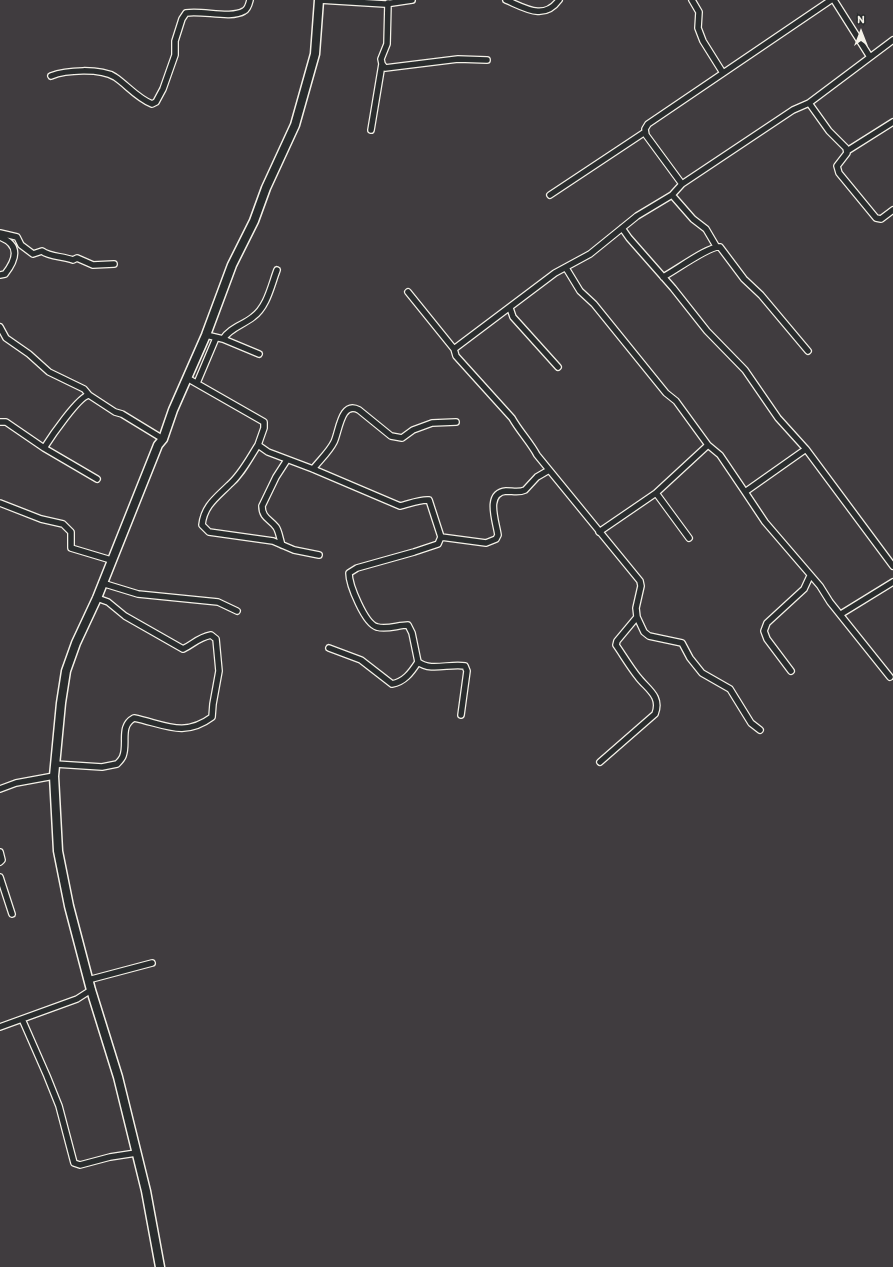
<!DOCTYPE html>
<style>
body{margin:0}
#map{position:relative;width:893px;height:1267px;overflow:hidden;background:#403c3f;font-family:Itim,sans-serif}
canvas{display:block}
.north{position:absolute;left:841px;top:12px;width:40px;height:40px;-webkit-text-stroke:3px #2a2d2e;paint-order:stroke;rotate:0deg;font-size:11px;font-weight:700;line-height:16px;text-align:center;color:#f4f1e8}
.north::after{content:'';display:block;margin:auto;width:14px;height:18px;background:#f4f1e8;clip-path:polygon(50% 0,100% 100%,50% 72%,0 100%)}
</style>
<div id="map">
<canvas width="893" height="1267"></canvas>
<div class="north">N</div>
</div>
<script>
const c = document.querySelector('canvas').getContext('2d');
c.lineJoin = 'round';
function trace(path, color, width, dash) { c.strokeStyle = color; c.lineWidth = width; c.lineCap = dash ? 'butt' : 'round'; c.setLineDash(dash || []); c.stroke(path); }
const street = new Path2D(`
 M319,0l66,4 27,-4
 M506,0c19,8 38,21 53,0
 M692,0l7,12 -1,16 5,13 20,32
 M834,0l36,57
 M388,3l-1,41 -6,15 1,5 3,4 73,-9 29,1
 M51,76c15,-6 49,-8 64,1 12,8 22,21 37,27l4,-2 7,-13 12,-34v-14l7,-22 4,-6c16,-3 45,6 58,-2 4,-2 5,-7 6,-11
 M809,103l20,28 17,17 1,5 -10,13 2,7 37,45 5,1 12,-9
 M371,130l11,-66
 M847,151l46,-29
 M682,184l-36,-49 -1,-6 3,-5 183,-124
 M550,195l95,-63
 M672,195l21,24 13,10 10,17
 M622,228l7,10 44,50 34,43 38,39 33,48 28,31 87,117
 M0,233l17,4 4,8 12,9 9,-3c8,6 20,5 31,9l4,-2 16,7 21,-1
 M0,237c21,8 16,23 5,37l-5,1
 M566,268l14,23 14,13 72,89 10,8 32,44 12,10 25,37
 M663,277c12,-6 47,-32 57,-30l24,32 17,16 47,56
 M408,292l46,57 2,7 56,62c8,14 18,24 25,37l103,126 1,5 -5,22 1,9 7,15 5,4 33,7 8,15 12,15 28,16 21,34 9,7
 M510,308l3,9 45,50
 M0,327l6,11 23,16 20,18 35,17 5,6
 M206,335l17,4 36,15
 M223,339c7,-11 20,-14 30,-22 14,-10 18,-31 24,-47
 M454,349l101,-76 35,-19 47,-38 35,-21 10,-11 111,-74 16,-7 84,-63
 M187,378l77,44v6l-6,17 10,7 45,17 87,37c9,-2 20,-7 29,-6l12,37 -3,7 -24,8 -57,16 -8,5c0,12 16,51 28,54 10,3 21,-2 31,-2l4,8 6,29c-7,11 -14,20 -26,22l-31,-24 -32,-12
 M197,383l19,-45
 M0,422h6l38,26 53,31
 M258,445c-9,14 -17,30 -29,40 -13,13 -25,21 -27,40l7,7 64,9 21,9 25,5
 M44,448c7,-11 35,-52 45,-53l26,17 7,2 41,25
 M806,449l-61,43 20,30 55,64 10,16 60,75
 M313,469c7,-9 16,-17 21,-27 5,-10 7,-42 25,-32l32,26 11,2 11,-8 19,-7 24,-1
 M656,493l33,45
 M0,503l41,16 22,5 8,8v16l40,12
 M599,532l57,-39 52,-48
 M441,537l45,6 10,-4 2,-4c-2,-14 -13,-42 8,-44 7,0 13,2 19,-1l12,-13 12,-7
 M282,545c-2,-5 -3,-14 -6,-18 -6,-8 -14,-9 -14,-21l14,-29 11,-17
 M102,583l36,11 80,8 19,9
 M841,614l52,-32
 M418,662c13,10 32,1 47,4l2,5 -6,44
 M791,671l-24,-32 -3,-8 3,-8 37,-34 6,-13
 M600,762l55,-48c7,-18 -8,-25 -17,-37 -8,-10 -15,-22 -22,-32l1,-4 20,-24
 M55,764l47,3 15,-3c2,-2 5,-5 6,-8 5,-13 -4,-30 11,-38 30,6 50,20 78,-1l1,-13 6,-33 -3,-32 -5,-4c-14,3 -17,9 -28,14l-58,-33 -17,-14 -11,-4
 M0,789l16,-6 38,-7
 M0,852l2,8 -2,2
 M0,877l12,37
 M88,980l64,-17
 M22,1019l25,57 12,30 15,57 6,2 30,-8 26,-4
 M0,1027l77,-28 14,-9`);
const secondary = new Path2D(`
 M160,1267l-14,-76 -28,-114 -27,-87 -22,-84 -11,-55 -4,-75 7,-73 5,-32 10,-28 21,-45 61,-153 5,-6 10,-29 33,-75 26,-70 22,-44 12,-33 29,-63 20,-71 4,-54`);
trace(street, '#f4f1e8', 8);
trace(secondary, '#f4f1e8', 11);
trace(street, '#2a2d2e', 5.5);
trace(secondary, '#2a2d2e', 8);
</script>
